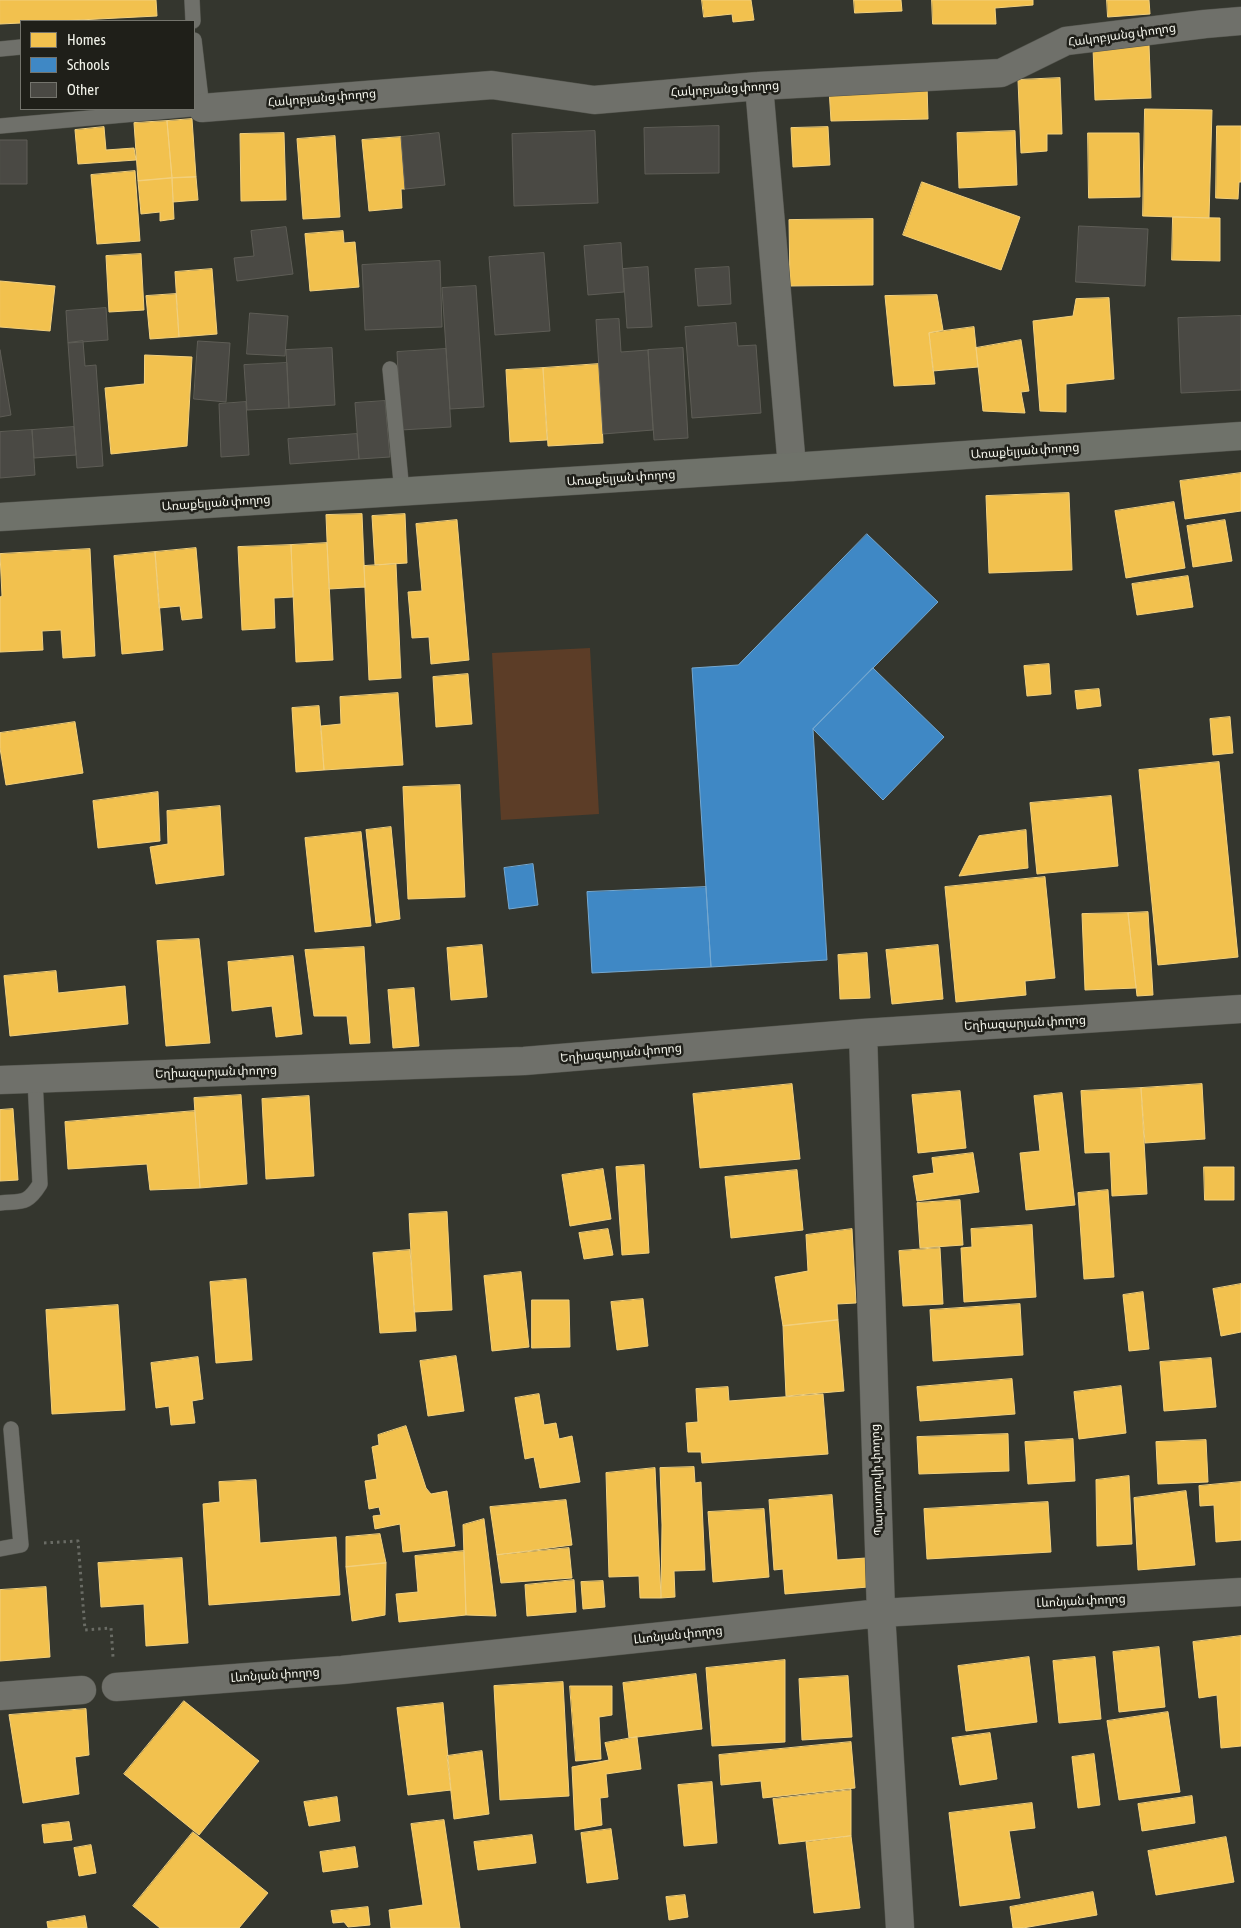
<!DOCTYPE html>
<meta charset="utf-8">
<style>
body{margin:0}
#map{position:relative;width:1241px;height:1928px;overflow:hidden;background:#34362e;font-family:"Asap Condensed",sans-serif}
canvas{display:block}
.legend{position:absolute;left:20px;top:20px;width:175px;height:90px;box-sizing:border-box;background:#1f1f19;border:1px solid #74746d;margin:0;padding:6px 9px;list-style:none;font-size:15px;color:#f3f4eb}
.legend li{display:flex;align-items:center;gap:10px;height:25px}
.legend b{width:25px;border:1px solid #74746d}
</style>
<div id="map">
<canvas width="1241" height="1928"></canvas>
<ul class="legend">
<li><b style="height:14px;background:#f2c14e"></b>Homes</li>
<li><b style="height:14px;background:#3f88c5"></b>Schools</li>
<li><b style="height:14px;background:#4a4944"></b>Other</li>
</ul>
</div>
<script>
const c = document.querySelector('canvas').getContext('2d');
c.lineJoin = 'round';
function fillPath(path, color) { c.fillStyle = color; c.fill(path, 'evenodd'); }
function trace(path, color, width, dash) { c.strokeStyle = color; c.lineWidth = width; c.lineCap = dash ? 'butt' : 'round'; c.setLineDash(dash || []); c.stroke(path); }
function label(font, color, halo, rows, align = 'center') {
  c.font = font + ' "Asap Condensed","Noto Sans Armenian",sans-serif'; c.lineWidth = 5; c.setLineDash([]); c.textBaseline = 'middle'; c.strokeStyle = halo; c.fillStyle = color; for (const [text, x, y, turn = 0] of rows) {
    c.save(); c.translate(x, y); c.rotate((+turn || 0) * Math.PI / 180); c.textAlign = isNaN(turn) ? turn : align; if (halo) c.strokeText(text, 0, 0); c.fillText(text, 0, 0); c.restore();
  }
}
const green = new Path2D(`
 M590,648l9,166 -98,6 -9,-167z`);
const homes = new Path2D(`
 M0,0h156l1,16 -98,5h-38v2l-21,1z
 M702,0h49l3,20 -21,2 -1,-8 -28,3z
 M854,0h47l1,11 -47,2z
 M932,0h101v5l-38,3 1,16h-63z
 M1107,0h42l1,14 -42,3z
 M1149,45l2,53 -56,2 -2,-52z
 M1060,78l2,56h-15v17l-26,2 -3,-73z
 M927,85l1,34 -97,2 -2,-33z
 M1145,109l67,1 -3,108 -66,-2z
 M192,119l4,58 -24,1 -5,-57z
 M167,121l5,57 -34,3 -4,-58z
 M1217,126h24v56h-2l-1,17 -22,-1z
 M104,127l2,23 28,-2 2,12 -58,4 -3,-34z
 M828,127l2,38 -37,2 -2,-39z
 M1015,131l2,54 -58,3 -2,-55z
 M284,133l2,67 -45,1 -1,-67z
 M1088,133h51l1,64 -51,1z
 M335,136l5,81 -37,2 -6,-80z
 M401,137l4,52h-4l1,19 -33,3 -7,-71z
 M135,171l5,70 -43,3 -6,-69z
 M196,177l2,23 -25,2 -1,-24z
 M172,178l2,41 -14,2v-9l-19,2 -3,-33z
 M922,182l98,35 -19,53 -98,-35z
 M1173,217l47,1v43l-48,-1z
 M873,219v66l-83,1 -1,-66z
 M343,231l1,12 11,-1 4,45 -49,4 -5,-57z
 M141,254l3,56 -35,2 -3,-56z
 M212,269l5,65 -38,3 -4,-65z
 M0,281l55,5 -5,45 -50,-4z
 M176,294l3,43 -29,2 -4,-43z
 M937,295l6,35 -14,3 6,51 -41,2 -9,-90z
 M1109,298l5,81 -48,5v28l-26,-1 -7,-90 40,-5 3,-17z
 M974,327l4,40 -45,4 -4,-38z
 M1021,340l8,51 -8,1 4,21 -42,-2 -7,-63z
 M145,355l47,2 -5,89 -76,8 -6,-66 39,-4z
 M599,364l4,79 -55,3 -5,-78z
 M543,368l4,72 -37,2 -4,-72z
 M1241,473v38l-56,8 -5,-38z
 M1069,493l3,77 -83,3 -3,-77z
 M1174,502l11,66 -59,10 -11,-67z
 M362,514l3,73 -36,2 -3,-74z
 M405,514l2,49 -32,2 -3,-49z
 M457,520l12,140 -38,4 -2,-27 -17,1 -4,-46 14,-1 -6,-67z
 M1225,520l7,41 -39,6 -6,-41z
 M327,543l6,117 -37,2 -5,-117z
 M291,545l2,52 -19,1 1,30 -33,2 -4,-83z
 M196,548l6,70 -20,2 -2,-14 -21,2 -4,-56z
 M90,549l5,107 -32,2 -2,-28 -19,1 1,19 -43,2v-55l2,-1 -2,-42z
 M155,552l8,98 -41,4 -8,-98z
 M396,564l5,114 -32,2 -5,-114z
 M1188,576l5,31 -56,8 -5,-31z
 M1049,664l2,30 -24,2 -3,-30z
 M468,674l4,50 -36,3 -3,-50z
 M1099,689l2,17 -24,3 -2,-18z
 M398,693l5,72 -79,5 -3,-44 20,-2 -1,-27z
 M319,706l5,64 -28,2 -4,-64z
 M1230,717l3,36 -20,2 -3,-36z
 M75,722l8,51 -77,12 -6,-37v-15z
 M1219,762l19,195 -80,8 -19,-195z
 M460,785l5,112 -57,2 -5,-112z
 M158,792l2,49 -62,7 -5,-47z
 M1111,796l7,70 -81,8 -7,-71z
 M220,806l4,69 -68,9 -6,-37 18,-3 -1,-33z
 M391,827l9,92 -24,4 -10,-93z
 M1026,830l2,38 -69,8 20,-40z
 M361,832l10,94 -56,6 -10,-94z
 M1045,877l10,101 -30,3 1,14 -70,7 -11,-115z
 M1148,912l5,83 -16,1 -9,-83z
 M1128,913l8,75 -51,2 -3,-76z
 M199,939l11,104 -44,3 -9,-105z
 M482,945l5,52 -36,3 -4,-52z
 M938,945l5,54 -51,5 -6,-54z
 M364,947l6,96 -20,1 -3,-28h-33l-9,-66z
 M867,953l3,45 -30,1 -2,-44z
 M293,956l9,78 -26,3 -4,-31 -40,5 -4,-49z
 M56,971l2,22 67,-7 3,38 -118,12 -6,-60z
 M414,988l5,58 -26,2 -5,-58z
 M792,1084l8,75 -100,9 -7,-74z
 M1202,1084l3,55 -60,4 -4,-55z
 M1141,1088l6,106 -35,2 -2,-44 -25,1 -4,-62z
 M960,1091l6,57 -48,5 -6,-58z
 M1062,1093l13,112 -49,5 -6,-57 20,-2 -6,-55z
 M241,1095l6,89 -47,4 -6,-90z
 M309,1096l5,80 -48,3 -4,-80z
 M13,1109l5,71 -18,1v-71z
 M195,1111l5,77 -50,2 -3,-26 -79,5 -3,-47z
 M973,1153l6,39 -62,9 -4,-25 21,-3 -2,-15z
 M644,1165l5,88 -27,2 -6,-88z
 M1204,1167h30v33h-29z
 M603,1169l8,50 -41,7 -8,-51z
 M797,1170l6,60 -72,8 -6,-61z
 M1108,1190l6,87 -30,2 -6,-86z
 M960,1200l3,45 -43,3 -3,-45z
 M447,1212l5,98 -38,2 -5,-98z
 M1032,1225l4,72 -72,5 -3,-54 11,-1 -1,-18z
 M608,1229l5,26 -29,4 -5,-26z
 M852,1229l4,74 -19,1 1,16 -55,6 -8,-49 33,-6 -2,-36z
 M940,1248l3,56 -40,2 -4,-55z
 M410,1250l6,81 -36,2 -7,-80z
 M521,1272l8,75 -37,4 -8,-75z
 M246,1279l6,81 -36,3 -6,-81z
 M1241,1284v48l-20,4 -8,-47z
 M1143,1292l6,57 -20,2 -6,-56z
 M643,1299l5,47 -31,4 -6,-48z
 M532,1300h37l1,47 -38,1z
 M1020,1304l3,51 -90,6 -3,-51z
 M118,1305l7,105 -73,4 -6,-104z
 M838,1320l6,71 -58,5 -3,-70z
 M456,1356l8,55 -36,5 -8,-55z
 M198,1357l5,42 -11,2 3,22 -24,2 -2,-19 -13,2 -5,-45z
 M1211,1358l5,49 -52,4 -4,-49z
 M1012,1379l3,35 -95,7 -3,-34z
 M1121,1386l5,47 -47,6 -5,-47z
 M728,1387l1,14 94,-7 5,60 -126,9 -1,-11h-13l-2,-29 12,-1 -2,-33z
 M539,1394l5,31 12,-2 3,16 13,-3 8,46 -40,6 -6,-31 -9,2 -10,-61z
 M406,1426l20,62 5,6 16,-3 8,55 -52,6 -3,-28 -25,5 -2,-13 8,-1 -2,-8 -10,2 -4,-28 12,-2 -5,-32 7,-2 -1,-10z
 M1008,1434l1,37 -90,3 -2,-37z
 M1073,1439l2,42 -47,3 -3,-42z
 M1206,1440l2,42 -50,2 -2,-42z
 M694,1467l1,16 6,-1 4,88 -31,1 1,26 -14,1 1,-73 -2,-57z
 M655,1468l6,130h-21l-1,-22 -30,1 -3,-104z
 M1129,1476l3,68 -35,2 -1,-66z
 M256,1480l4,63 76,-6 4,58 -131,10 -6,-101 17,-2 -1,-20z
 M1241,1482v58l-25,2 -2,-37 -14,1 -1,-20z
 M1186,1491l9,74 -57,5 -4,-72z
 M832,1495l5,65 29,-2 2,29 -83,7 -2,-25 -9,1 -5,-70z
 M566,1500l6,45 -75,10 -7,-48z
 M1048,1502l3,50 -124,7 -3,-50z
 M764,1509l5,68 -56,5 -5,-70z
 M484,1519l12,97 -30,-1 -3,-90z
 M380,1534l6,29 -40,4v-30z
 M569,1548l3,30 -71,5 -4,-28z
 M464,1551l2,64 -67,7 -3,-28 22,-2 -3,-36z
 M182,1558l6,85 -42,3 -2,-42 -43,3 -3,-44z
 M386,1563l-1,52 -33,6 -6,-54z
 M574,1580l2,32 -49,4 -2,-31z
 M603,1581l2,26 -22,2 -2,-27z
 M46,1587l4,70 -50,4v-71z
 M1241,1636v110l-20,2 -4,-53 -18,3 -6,-56z
 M1159,1647l6,60 -46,5 -6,-60z
 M1029,1657l8,65 -71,9 -8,-65z
 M1095,1657l6,62 -42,4 -6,-62z
 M785,1660v82l-73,4 -6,-78z
 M696,1674l6,55 -73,9 -6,-55z
 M848,1676l4,61 -50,3 -3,-61z
 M563,1682l6,114 -69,4 -6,-114z
 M570,1686h42v29l-13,2 2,42 -25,2z
 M184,1701l75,60 -60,74 -75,-61z
 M443,1703l8,87 -43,5 -11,-87z
 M86,1709l3,46 -14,2 4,37 -56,9 -14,-88z
 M1168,1712l12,80 -61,8 -12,-79z
 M990,1733l7,46 -37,6 -8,-47z
 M637,1737l4,32 -35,5 2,23 -8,1 2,27 -27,5 -3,-63 37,-7 -4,-17z
 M851,1742l4,46 -92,10 -2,-17 -40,4 -2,-30z
 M482,1751l7,63 -35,5 -7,-63z
 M1094,1754l6,51 -22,3 -6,-51z
 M712,1782l5,61 -33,3 -6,-61z
 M851,1790v46l-72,8 -6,-45z
 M1192,1796l3,27 -53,8 -4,-27z
 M337,1797l3,24 -31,5 -5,-24z
 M1032,1803l3,25 -26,3 11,67 -60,8 -11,-93z
 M444,1820l16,108h-69l-2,-18 34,-5 -12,-81z
 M69,1822l3,18 -28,3 -2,-18z
 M611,1829l7,50 -31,4 -6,-50z
 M193,1832l75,61 -29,35h-79l-27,-22z
 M532,1835l4,28 -58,7 -4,-28z
 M851,1836l9,72 -46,5 -8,-71z
 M1226,1837l8,45 -78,13 -8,-44z
 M91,1845l5,28 -17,3 -5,-28z
 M355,1847l3,20 -35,5 -3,-20z
 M1093,1892l4,23 -74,13h-10l-3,-21z
 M685,1895l3,22 -19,3 -3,-23z
 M368,1907l2,18 -22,2 -4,-5 -11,1 -2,-12z
 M85,1916l2,12h-39l-1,-6z`);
const schools = new Path2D(`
 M867,534l71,68 -125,127 14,231 -116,7 -19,-299 46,-3z
 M873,668l71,69 -61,63 -70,-71z
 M533,864l5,41 -29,4 -5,-41z
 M706,887l5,80 -119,6 -5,-81z`);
const building = new Path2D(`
 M719,126v47l-74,1 -1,-46z
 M595,131l3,72 -84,3 -2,-72z
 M439,133l6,52 -40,4 -4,-52z
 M0,140h27v44h-27z
 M1079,226l69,3 -3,57 -69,-4z
 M286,227l7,47 -56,7 -3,-23 20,-2 -3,-25z
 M621,243l3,49 -36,3 -4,-49z
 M544,253l6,78 -55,4 -6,-78z
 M440,261l2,66 -77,3 -3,-65z
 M648,267l4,60 -25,1 -4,-59z
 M729,267l2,37 -33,2 -3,-37z
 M476,286l8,121 -34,2 -8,-121z
 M106,308l2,32 -40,3 -2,-32z
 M250,313l38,3 -3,40 -38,-2z
 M1241,316v74l-60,3 -3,-75z
 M619,319l2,33 27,-2 5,80 -50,4 -7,-114z
 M736,323l2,23 18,-1 5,68 -69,5 -7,-91z
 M83,341l2,25 11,-1 7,101 -26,2 -9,-125z
 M198,341l32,2 -4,59 -32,-3z
 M332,348l3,57 -46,3 -3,-58z
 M683,348l5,90 -34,2 -6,-90z
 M446,349l5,78 -50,3 -4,-78z
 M0,350l11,65 -11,2z
 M287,363l2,45 -42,2 -3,-45z
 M385,401l5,56 -31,2 -4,-56z
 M246,402l3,53 -28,2 -2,-53z
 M74,427l2,28 -42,3 -2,-28z
 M32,430l3,45 -35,3v-46z
 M357,434l2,25 -69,5 -2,-25z`);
const path = new Path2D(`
 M44,1543l34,-2 7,89 26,-2 2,29`);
const lane = new Path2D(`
 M192,0l1,21
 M0,49l21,-2
 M0,126l202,-18 -8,-68
 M390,369l12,123
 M0,1203c22,-2 27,2 40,-19l-5,-105
 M0,1549l21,-4 -10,-116`);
const street = new Path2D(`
 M759,86l33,381
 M202,108l290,-23 102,15 165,-14 242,-13 65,-32 139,-17 36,-3
 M863,1033l18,580 19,315
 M0,1080l524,-19 339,-28 378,-24
 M116,1687l226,-17 539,-57 360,-21
 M0,1696l82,-6`);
const secondary = new Path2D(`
 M0,517l792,-50 449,-31`);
const streetNames = [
 ["Հակոբյանց փողոց",1122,35,-8],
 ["Հակոբյանց փողոց",725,89,-4],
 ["Հակոբյանց փողոց",322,98,-5],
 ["Առաքելյան փողոց",1025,451,-4],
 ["Առաքելյան փողոց",621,478,-4],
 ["Առաքելյան փողոց",216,503,-4],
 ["Եղիազարյան փողոց",1025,1023,-3],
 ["Եղիազարյան փողոց",621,1053,-5],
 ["Եղիազարյան փողոց",216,1072,-2],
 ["Պարսողովի փողոց",877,1480,-92],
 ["Լևոնյան փողոց",1081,1601,-3],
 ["Լևոնյան փողոց",678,1635,-6],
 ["Լևոնյան փողոց",275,1675,-4]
];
fillPath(green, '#5c3d27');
fillPath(homes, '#f2c14e');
trace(homes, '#f2d07d', 1);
fillPath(schools, '#3f88c5');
trace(schools, '#75a8d0', 1);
fillPath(building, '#4a4944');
trace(building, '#5e5d56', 1);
trace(lane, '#53544d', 16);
trace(street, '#53544d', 29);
trace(secondary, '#53544d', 29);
trace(path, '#6a6c65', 3, [2.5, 4]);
trace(lane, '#6f706a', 15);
trace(street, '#6f706a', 28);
trace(secondary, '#6f726a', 28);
label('12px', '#f3f4eb', '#1f1f19', streetNames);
</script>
